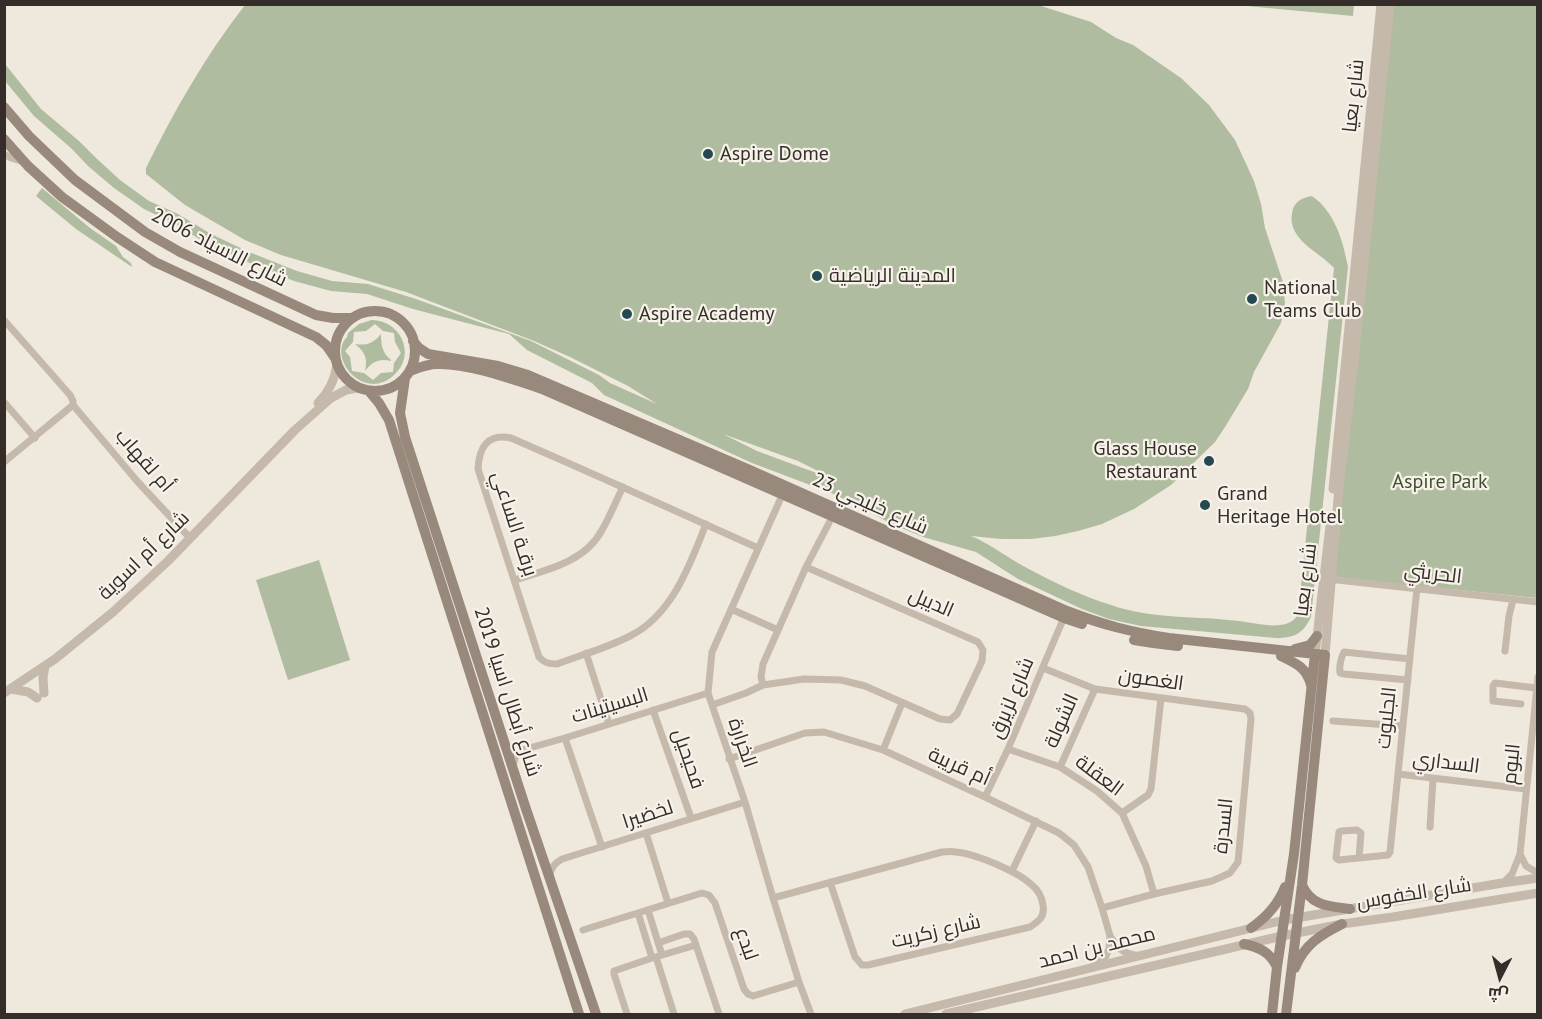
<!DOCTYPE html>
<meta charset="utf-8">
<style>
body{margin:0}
#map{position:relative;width:1542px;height:1019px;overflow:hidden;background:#efe8dd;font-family:"PT Sans",Cairo,sans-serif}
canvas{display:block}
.frame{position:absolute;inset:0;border:6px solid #342d29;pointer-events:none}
.north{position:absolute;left:1470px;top:947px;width:60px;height:60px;-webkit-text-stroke:4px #f7f2e9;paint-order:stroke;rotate:186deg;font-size:16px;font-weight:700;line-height:24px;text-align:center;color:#342d29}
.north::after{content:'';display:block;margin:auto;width:21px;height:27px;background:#342d29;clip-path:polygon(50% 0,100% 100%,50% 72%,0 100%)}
</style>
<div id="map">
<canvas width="1542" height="1019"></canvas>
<div class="frame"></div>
<div class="north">ش</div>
</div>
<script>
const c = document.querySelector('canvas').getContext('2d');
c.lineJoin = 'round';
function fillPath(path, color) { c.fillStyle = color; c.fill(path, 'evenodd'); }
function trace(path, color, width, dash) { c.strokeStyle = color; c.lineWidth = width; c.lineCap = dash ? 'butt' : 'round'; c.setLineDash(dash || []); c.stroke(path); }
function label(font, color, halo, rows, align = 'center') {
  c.font = font + ' "PT Sans",Cairo,sans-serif'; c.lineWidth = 4.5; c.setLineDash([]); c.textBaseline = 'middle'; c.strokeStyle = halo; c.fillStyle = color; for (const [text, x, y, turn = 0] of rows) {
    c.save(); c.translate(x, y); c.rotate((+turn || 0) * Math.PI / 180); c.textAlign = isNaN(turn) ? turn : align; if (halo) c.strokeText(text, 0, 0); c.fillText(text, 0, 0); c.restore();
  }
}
const green = new Path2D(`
 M1035,4l56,18 25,16 17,7 48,33 28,27 26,35 19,41 7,23 4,24 18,54 2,22 -4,19 -27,49 -6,17 -23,38 -10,15 -44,43 -37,24 -32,15 -24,7 -23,5 -24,3h-30l-30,-3c22,9 36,22 56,32 26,14 55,28 84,37 39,14 87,11 128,16 17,2 50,12 59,-7l36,-346c-14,-16 -47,-28 -42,-55 2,-12 10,-15 20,-17 23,16 31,45 36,71l-37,350c-8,17 -17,21 -35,21l-135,-12 -32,-7 -27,-10 -64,-30 -42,-27 -53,-15 -29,-12 -60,-31 -82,-31 -148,-68 -12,-12 -65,-33 -18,-16 -96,-25 -46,-15 -36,-3 -37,-10 -49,-20 -39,-18 -33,-20 -29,-14 -30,-21 -26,-22 -16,-17 -38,-33 -29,-35v-17l36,45 38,32 17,17 24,22 29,21 29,13 33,20 38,18 48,19 35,10 36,3 48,15 115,42 68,34 11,8 47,21 -29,-18 -58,-29 -36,-16 -128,-49 -125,-37 -36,-15 -60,-35 -39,-31v-6c28,-57 60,-113 99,-163zM723,434l75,27 40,20 -81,-30z
 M1236,5l118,-1v1l-1,11z
 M1393,5h144v593l-204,-21z
 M42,188l48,40 26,18 7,11 8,6 1,4 -56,-38 -40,-33z
 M372,320c30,1 45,36 21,56 -30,26 -66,-19 -46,-39l1,-4 11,-9zM375,324l8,7 11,2 1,9 6,11 -7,10 -1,9 -12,1 -8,7 -9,-7 -12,-2 -2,-14 -5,-6 8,-9 1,-10 12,-1z
 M381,334c0,10 1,19 10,26v1c-12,-3 -19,1 -26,10 3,-13 0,-19 -10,-27 11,2 19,-1 26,-10z
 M319,560l31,100 -62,20 -32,-100z`);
const minor = new Path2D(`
 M4,154l7,4 13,4
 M4,320l66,75 3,6v4l64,76 53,57
 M4,402l31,36
 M4,462l69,-57
 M784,491l-72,161 -4,41 37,109 28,96 26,84 12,32
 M706,524c-16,41 -34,91 -76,112 -23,12 -49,19 -73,28 -8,0 -13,-1 -18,-7l-61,-188c1,-22 10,-36 33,-31 83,36 165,73 247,110
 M806,567l172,75 5,8 -1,11 -25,53 -7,6 -10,-1 -75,-33 -24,-6 -37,-1 -41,6 -2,-8 2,-13z
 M806,567l23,-44
 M1328,579l210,23
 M515,580c32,-10 70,-18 87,-50 8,-14 14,-29 21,-43
 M731,609l47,21
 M1505,651l4,-35 4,-16
 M586,653l23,71
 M1043,668l52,21 150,20 5,4 1,6 -13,143 -8,11 -18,8 -58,13 -52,14
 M1408,680l-64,-6 -4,-1c-1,-6 1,-16 4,-21l66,7
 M1521,704l-28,-3v-15l2,-3 41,5
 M712,705l34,-12 17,-8
 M653,710l38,108
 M1333,721l70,5
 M565,738l37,109
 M1008,749l52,18 37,24 25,22 24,53 8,28
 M883,750l19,-47
 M729,759l76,-26 19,-1 59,18 102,47 74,36 15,12 14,22 14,41 8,28 -1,13 -3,7 -13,10
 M513,766l3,-11 6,-5 43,-12 143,-45
 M1060,767l35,-78
 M1398,774l128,15
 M985,797l23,-48 57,-134
 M1122,813l26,-18 3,-6 10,-91
 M1430,827l3,-48
 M646,833l22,70
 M1520,854l6,12 12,7
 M1359,858l2,-25 -4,-3 -16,1 -2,1 -3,26 3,2 49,-5 2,-3 27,-264
 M1012,871l24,-50
 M550,876c1,-9 5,-13 12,-17l183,-57
 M1504,882l8,-8 8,-20 18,-177
 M773,898l169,-46c4,0 9,-1 14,0 20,2 61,19 76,33 6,5 10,13 11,20 2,12 -4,16 -13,22l-162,38h-6l-7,-8 -25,-75
 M648,910l14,45
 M583,930l119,-37 7,2 6,8 29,86 4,5 5,2 46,-14
 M1110,936c8,11 11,17 25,19
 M658,943l26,-9h6l4,5 2,6
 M656,957l18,57
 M652,958l44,-13 23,69
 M627,1014l-13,-40v-3l38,-13 -14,-45`);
const tertiary = new Path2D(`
 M318,403c11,-11 17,-23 19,-39
 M1333,489l48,-485
 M1315,654l15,-128
 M1325,655l14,-168 15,-126 36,-357
 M11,689l17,3 9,6
 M4,693l51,-34 58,-47 55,-51 127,-131 36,-32 15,-8 11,-2
 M44,693l-1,-15 2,-12
 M905,1014l379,-94 218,-37 36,-5
 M946,1014l336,-78 60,-12 51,-7 145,-24`);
const secondary = new Path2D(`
 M4,107l25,29 46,44 70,52 35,20 136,63 17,3h20
 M4,139l24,27 34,31 55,40 38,25 161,75 10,8 9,13
 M335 351a40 40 0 1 1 80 0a40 40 0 1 1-80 0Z
 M413,341l6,7 9,6 70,12 30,9 222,95 317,141c36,14 64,21 102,27l156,17 -23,230 -16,129
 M410,371c8,-3 17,-7 27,-7 31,-1 75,15 105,25l522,229 18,6
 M405,378l-5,35 5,24 121,372 70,205
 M369,391l10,12 10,17 190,594
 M1134,640l19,3 25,3
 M1295,649l15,-4 7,-9
 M1281,656c15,7 26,12 30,29
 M1302,885c9,21 27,21 48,24
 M1251,928c16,-11 27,-23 34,-41
 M1244,944c15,3 26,8 33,23
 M1295,968c9,-23 25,-33 47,-44
 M1272,1014l5,-47 17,-113 21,-200`);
const markers = [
 [708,154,6,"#244950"],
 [817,276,6,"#244950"],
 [1252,299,6,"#244950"],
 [627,314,6,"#244950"],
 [1209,461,6,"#244950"],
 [1205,505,6,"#244950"]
];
const streetNames = [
 ["شارع بعيا",1354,96,-84],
 ["شارع الاسياد 2006",219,248,27],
 ["أم لقهاب",144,461,49],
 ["شارع خليجي 23",870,504,24],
 ["برقـة الساعي",514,524,72],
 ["شارع أم اسوية",144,556,-44],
 ["الحريثي",1433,574,7],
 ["شارع بعيا",1306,580,-83],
 ["الديبل",931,603,23],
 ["الغصون",1151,680,8],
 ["شارع أبطال اسيا 2019",507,692,72],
 ["شارع لزيرق",1012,698,-67],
 ["البسيتينات",610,706,-17],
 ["الجلبوت",1387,718,-84],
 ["الشولة",1062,721,-66],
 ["الخرارة",742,743,71],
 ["فحيحيل",688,759,71],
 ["السداري",1446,763,7],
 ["البوم",1512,764,-84],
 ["أم قريبة",959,767,24],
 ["العقلة",1099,776,37],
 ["لخضيرا",648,815,-18],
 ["السدرة",1224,826,-84],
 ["شارع الخفوس",1414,894,-9],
 ["شارع زكريت",936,932,-13],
 ["لبدع",746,944,71],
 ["محمد بن احمد",1097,948,-14]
];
const poiNames = [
 ["Aspire Dome",720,154],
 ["المدينة الرياضية",829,276],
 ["National",1264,288],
 ["Teams Club",1264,311],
 ["Aspire Academy",639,314],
 ["Glass House",1197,449,"right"],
 ["Restaurant",1197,472,"right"],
 ["Grand",1217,494],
 ["Heritage Hotel",1217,517]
];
const parkNames = [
 ["Aspire Park",1440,482]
];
fillPath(green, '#b0bc9f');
trace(minor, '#c5b9ab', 7);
trace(tertiary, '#c5b9ab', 9);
trace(secondary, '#99897c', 10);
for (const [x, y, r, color] of markers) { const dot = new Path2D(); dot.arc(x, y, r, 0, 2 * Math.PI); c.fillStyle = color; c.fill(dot); trace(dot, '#f7f2e9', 2); }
label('20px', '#342d29', '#f7f2e9', streetNames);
label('20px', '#342d29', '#f7f2e9', poiNames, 'left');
label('20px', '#414f30', '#f7f2e9', parkNames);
</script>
